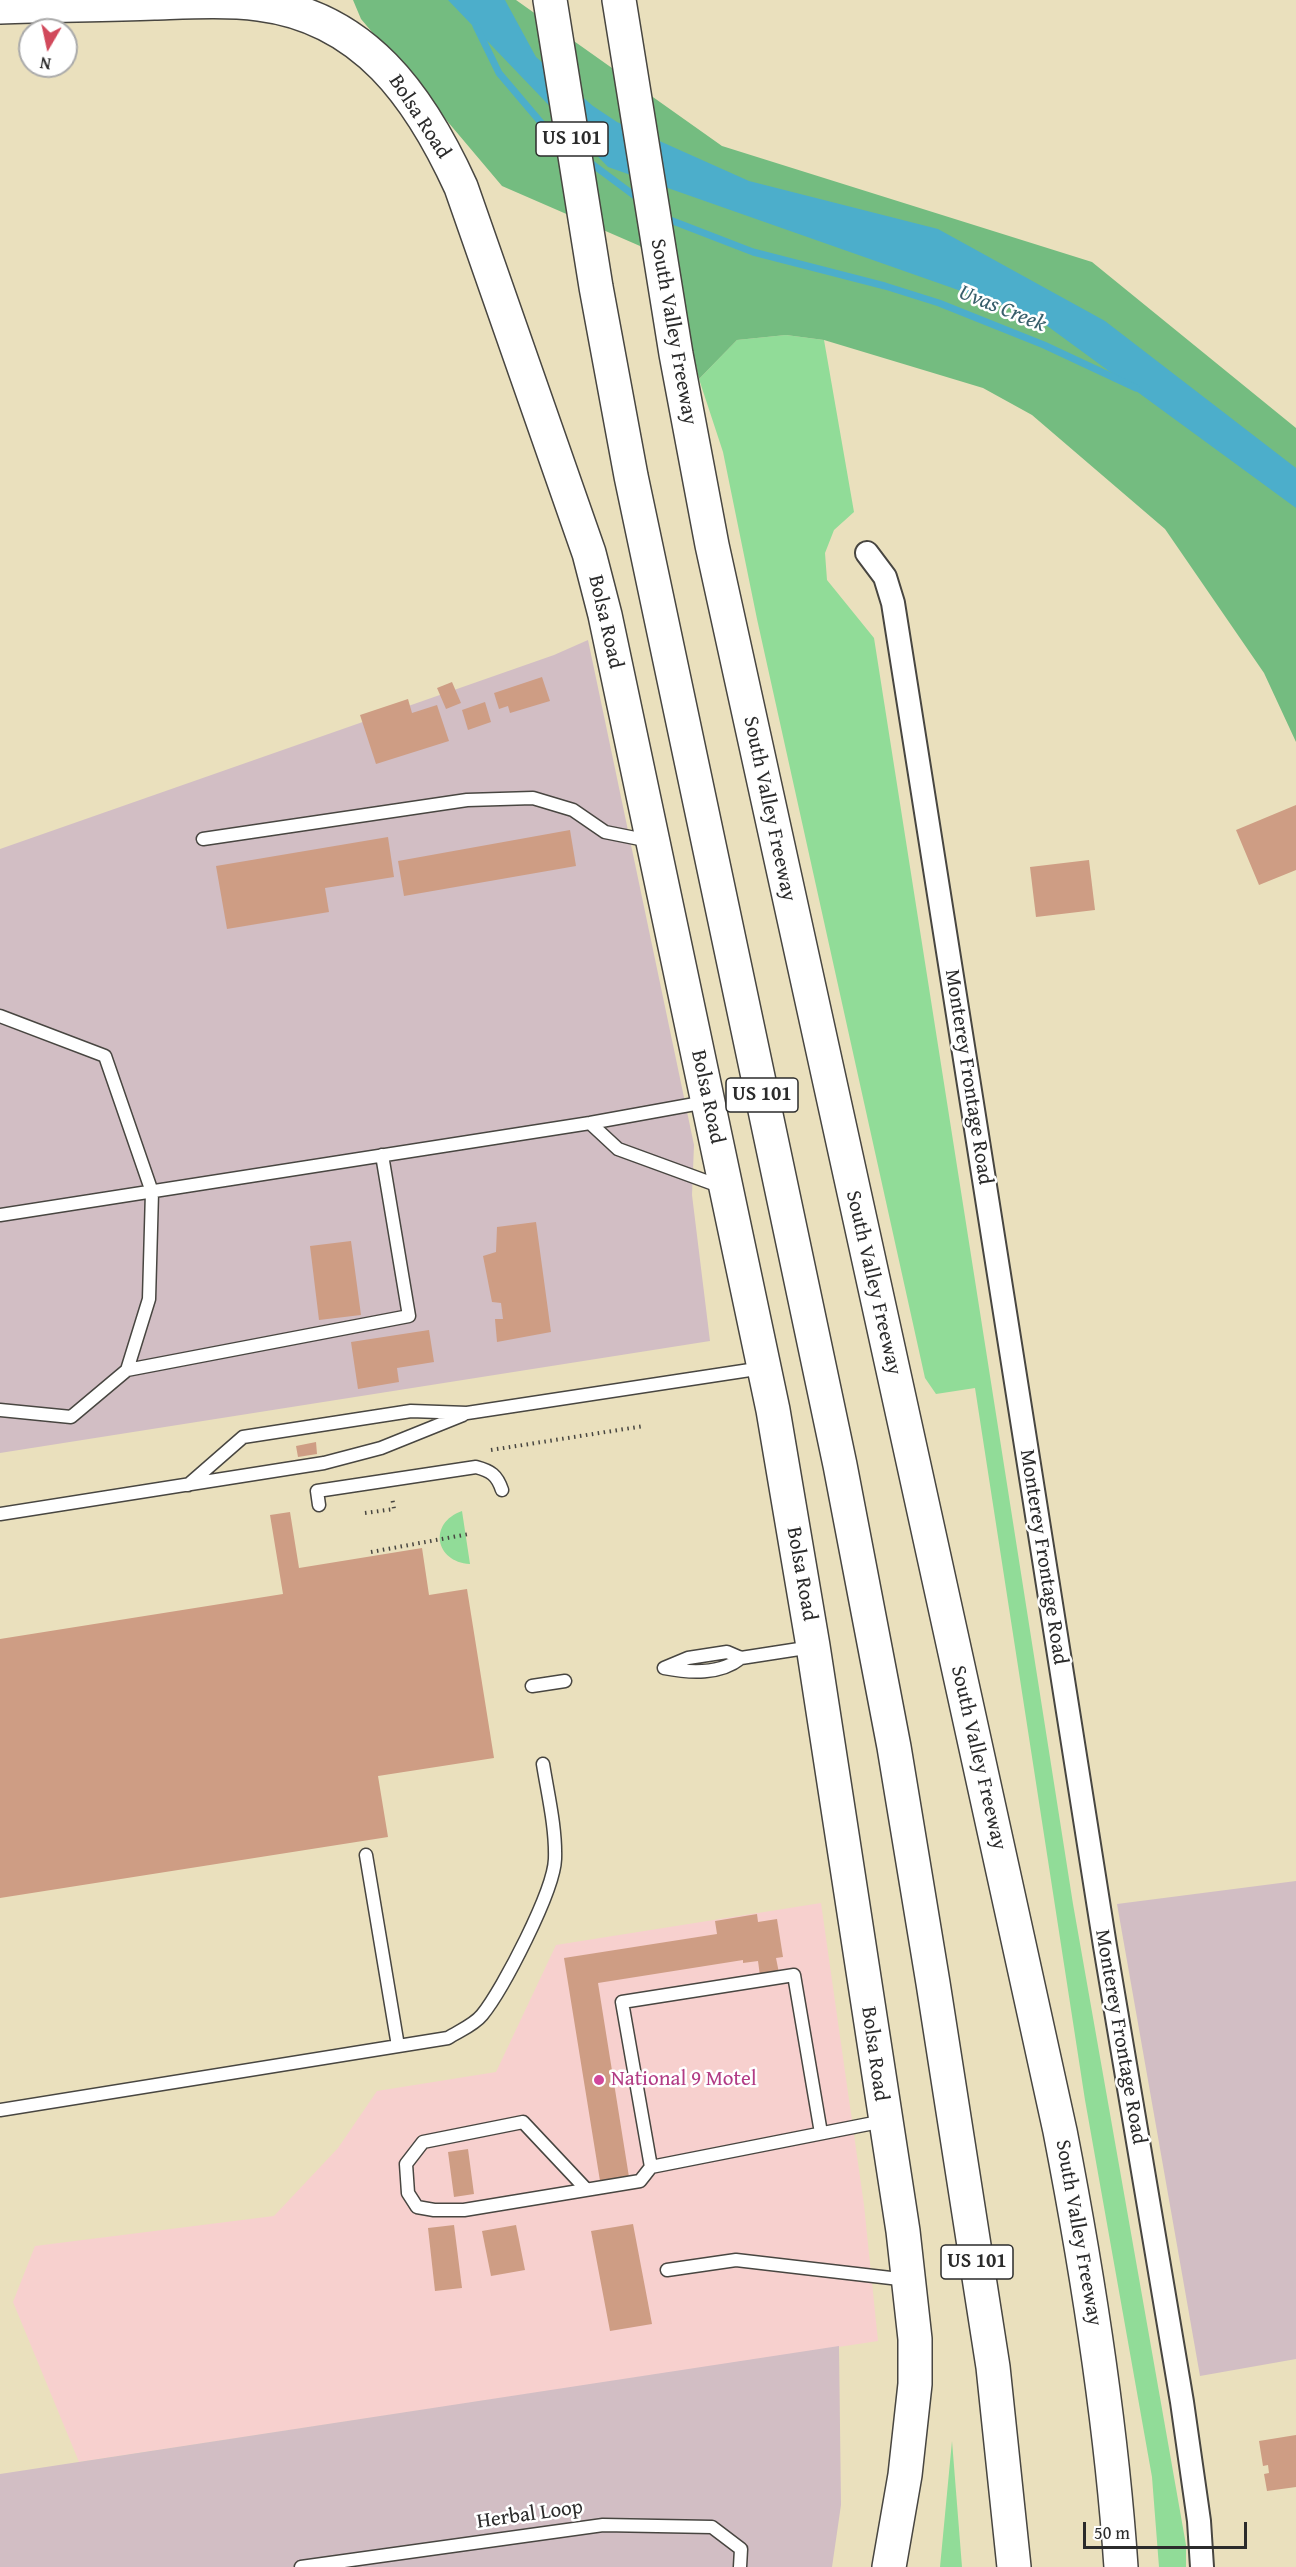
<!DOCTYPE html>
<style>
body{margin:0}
#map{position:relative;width:1296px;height:2567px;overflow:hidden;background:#eae0bd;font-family:"Gentium Book Plus",serif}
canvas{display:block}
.north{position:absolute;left:18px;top:18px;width:60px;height:60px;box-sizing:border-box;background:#fff;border:2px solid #aaa;border-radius:50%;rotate:189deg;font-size:16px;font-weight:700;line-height:24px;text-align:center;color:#2b2b2b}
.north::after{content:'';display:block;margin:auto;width:21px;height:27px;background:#d1495b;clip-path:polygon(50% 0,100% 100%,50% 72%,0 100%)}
.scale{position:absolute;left:1083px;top:2522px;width:164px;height:27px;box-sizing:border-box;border:3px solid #2b2b2b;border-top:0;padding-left:8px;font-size:18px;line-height:21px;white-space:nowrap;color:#2b2b2b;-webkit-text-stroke:4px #fff;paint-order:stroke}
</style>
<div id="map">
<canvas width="1296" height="2567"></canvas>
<div class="north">N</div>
<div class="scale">50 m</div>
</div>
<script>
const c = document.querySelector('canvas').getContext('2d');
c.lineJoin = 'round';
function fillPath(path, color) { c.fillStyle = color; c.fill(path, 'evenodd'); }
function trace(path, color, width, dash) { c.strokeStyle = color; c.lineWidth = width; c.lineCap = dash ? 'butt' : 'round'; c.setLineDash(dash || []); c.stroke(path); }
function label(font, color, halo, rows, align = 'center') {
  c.font = font + ' "Gentium Book Plus",serif'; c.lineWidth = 5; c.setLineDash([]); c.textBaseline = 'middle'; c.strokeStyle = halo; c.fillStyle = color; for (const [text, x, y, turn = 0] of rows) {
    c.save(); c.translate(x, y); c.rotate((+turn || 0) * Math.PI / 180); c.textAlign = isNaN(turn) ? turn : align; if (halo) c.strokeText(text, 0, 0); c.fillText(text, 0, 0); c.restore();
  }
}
const built = new Path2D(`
 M821,1903l43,302 14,136 -799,121 -66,-160 22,-56 239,-30 64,-68 39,-57 119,-19 60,-127z`);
const industrial = new Path2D(`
 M588,640l106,505 -2,50 18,146 -710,112v-604l554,-194z
 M1296,1881v478l-96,17 -83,-472z
 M839,2346l2,159 -9,62h-832v-93z`);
const green = new Path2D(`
 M786,335l38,5 30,172 -20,18 -9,23 2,27 47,58 199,1266 113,641v22h-27l-7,-90 -67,-377 -110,-712 -39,6 -11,-16 -168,-759 -34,-167 -24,-73 38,-39z
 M462,1511l8,53c-35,-2 -42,-41 -8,-53z
 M952,2441l10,126h-22z`);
const forest = new Path2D(`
 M353,0h163l206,146 370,116 204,166v314l-32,-69 -99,-144 -133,-114 -49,-27 -159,-48 -38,-5 -49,5 -38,39 -20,-90 -39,-43 -138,-60 -141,-167z`);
const water = new Path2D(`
 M448,0h57l31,57 57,49 24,16 132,59 189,48 167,92 191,147v40l-261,-191 -427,-150z`);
const stream = new Path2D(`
 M476,26l23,47 50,59 13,9
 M588,161l51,38
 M665,218l88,34 132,34 54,17 105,42 92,43`);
const building = new Path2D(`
 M542,677l8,24 -40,12 -2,-7 -9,3 -5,-16z
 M452,682l9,21 -15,6 -9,-21z
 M408,699l4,14 25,-8 12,36 -73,23 -16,-49z
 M485,702l6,20 -23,8 -6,-20z
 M1296,805v65l-37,15 -23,-55z
 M570,830l6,36 -172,30 -6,-35z
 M388,837l6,40 -69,11 4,24 -102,17 -11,-63z
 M1089,860l6,50 -59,7 -6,-50z
 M536,1222l15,110 -54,10 -2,-23h8l-2,-16 -9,-1 -9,-46 13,-4 1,-25z
 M351,1241l10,74 -42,5 -9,-74z
 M429,1330l5,32 -37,6 2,14 -41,7 -7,-47z
 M316,1442l1,12 -19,3 -2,-11z
 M290,1512l9,56 123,-20 7,47 38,-6 27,169 -116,18 10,61 -388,61v-259l283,-45 -13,-79z
 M757,1914l1,8 19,-3 6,38 -7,1 3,15 -19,3 -2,-15 -15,2v-3l-145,23 31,194 -29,4 -36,-223 153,-24 -2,-13z
 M468,2149l6,45 -20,3 -6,-45z
 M633,2224l19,100 -42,7 -19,-100z
 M454,2225l8,63 -27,3 -7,-63z
 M516,2225l9,45 -34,6 -9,-45z
 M1296,2435v52l-29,4 -3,-17 5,-1 -1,-8 -5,1 -4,-25z`);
const path = new Path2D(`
 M491,1450l153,-24
 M365,1513l29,-4 -2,-12
 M371,1552l98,-18`);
const service = new Path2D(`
 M203,839l264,-39 66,-2 40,12 32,22 45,9
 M0,1016l105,40 47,136 -3,107 -22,71 -56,47 -71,-7
 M590,1123l28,26 104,38
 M0,1215l590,-92 116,-21
 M127,1370l282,-54 -27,-161
 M188,1485l55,-48 168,-26 56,2 296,-45
 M319,1505l-2,-14 159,-24c15,4 21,8 26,23
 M0,1514l324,-51 57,-15 82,-33
 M727,1652l14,6c-21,17 -51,15 -77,10l24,-10z
 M741,1658l71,-11
 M532,1686l33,-5
 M366,1855l32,191
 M0,2110l448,-72c11,-7 26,-13 34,-23 21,-26 72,-124 73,-156 1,-31 -7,-64 -12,-95
 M821,2133l-27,-158 -172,27 29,165 233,-46
 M586,2189l-63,-67 -100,20 -17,22 2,29 9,14 17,3h30l176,-29 11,-14
 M667,2270l69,-10 172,20
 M301,2567l302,-42 109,2 29,22 -1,18`);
const minor = new Path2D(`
 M867,553l18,24 8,26 212,1343 77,456 17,119 3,46`);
const secondary = new Path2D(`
 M0,7c51,-2 103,-2 154,-4 35,-1 70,-3 105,1 105,13 161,93 202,183l128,366 16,62 168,795 40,236 90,585 12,108v45l-10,91 -16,92`);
const motorway = new Path2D(`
 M550,0l46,287 35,189 209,989 54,282 39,236 60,384 21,200
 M619,0l57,354 36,191 348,1586c28,144 51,289 61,436`);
const markers = [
 [599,2080,6,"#d1479c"]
];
const shields = [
 [572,139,72],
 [762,1095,72],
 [977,2262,72]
];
const shieldNames = [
 ["US 101",572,139],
 ["US 101",762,1095],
 ["US 101",977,2262]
];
const streetNames = [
 ["Bolsa Road",419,117,57],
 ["South Valley Freeway",673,332,80],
 ["Bolsa Road",605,622,77],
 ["South Valley Freeway",769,809,78],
 ["Monterey Frontage Road",968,1077,81],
 ["Bolsa Road",707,1097,78],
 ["South Valley Freeway",873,1283,77],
 ["Monterey Frontage Road",1043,1557,81],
 ["Bolsa Road",801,1574,80],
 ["South Valley Freeway",978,1758,77],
 ["Monterey Frontage Road",1120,2037,80],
 ["Bolsa Road",874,2054,82],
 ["South Valley Freeway",1078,2233,80],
 ["Herbal Loop",530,2515,-8]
];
const hotelNames = [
 ["National 9 Motel",611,2080]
];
const waterNames = [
 ["Uvas Creek",1002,309,22]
];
fillPath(built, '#f7d0ce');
fillPath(industrial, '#d2bec4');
fillPath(green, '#91dc98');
fillPath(forest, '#74bc80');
fillPath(water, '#4caecb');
trace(stream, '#4caecb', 7);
fillPath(building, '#ce9d84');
trace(service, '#484641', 15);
trace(minor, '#484641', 26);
trace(secondary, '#484641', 36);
trace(motorway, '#484641', 36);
trace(path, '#484641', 4, [1.5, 4.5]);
trace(service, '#fff', 12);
trace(minor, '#fff', 22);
trace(secondary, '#fff', 33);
trace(motorway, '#fff', 33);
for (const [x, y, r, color] of markers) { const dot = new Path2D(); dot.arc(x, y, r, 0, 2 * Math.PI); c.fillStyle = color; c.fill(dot); trace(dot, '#fff', 2); }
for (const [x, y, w] of shields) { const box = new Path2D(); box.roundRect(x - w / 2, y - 17, w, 34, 4.5); c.fillStyle = '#fff'; c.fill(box); trace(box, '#2b2b2b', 1.5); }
label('bold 20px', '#2b2b2b', null, shieldNames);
label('21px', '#2b2b2b', '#fff', streetNames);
label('21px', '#b23c85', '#fff', hotelNames, 'left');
label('italic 22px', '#385f6b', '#fff', waterNames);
</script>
